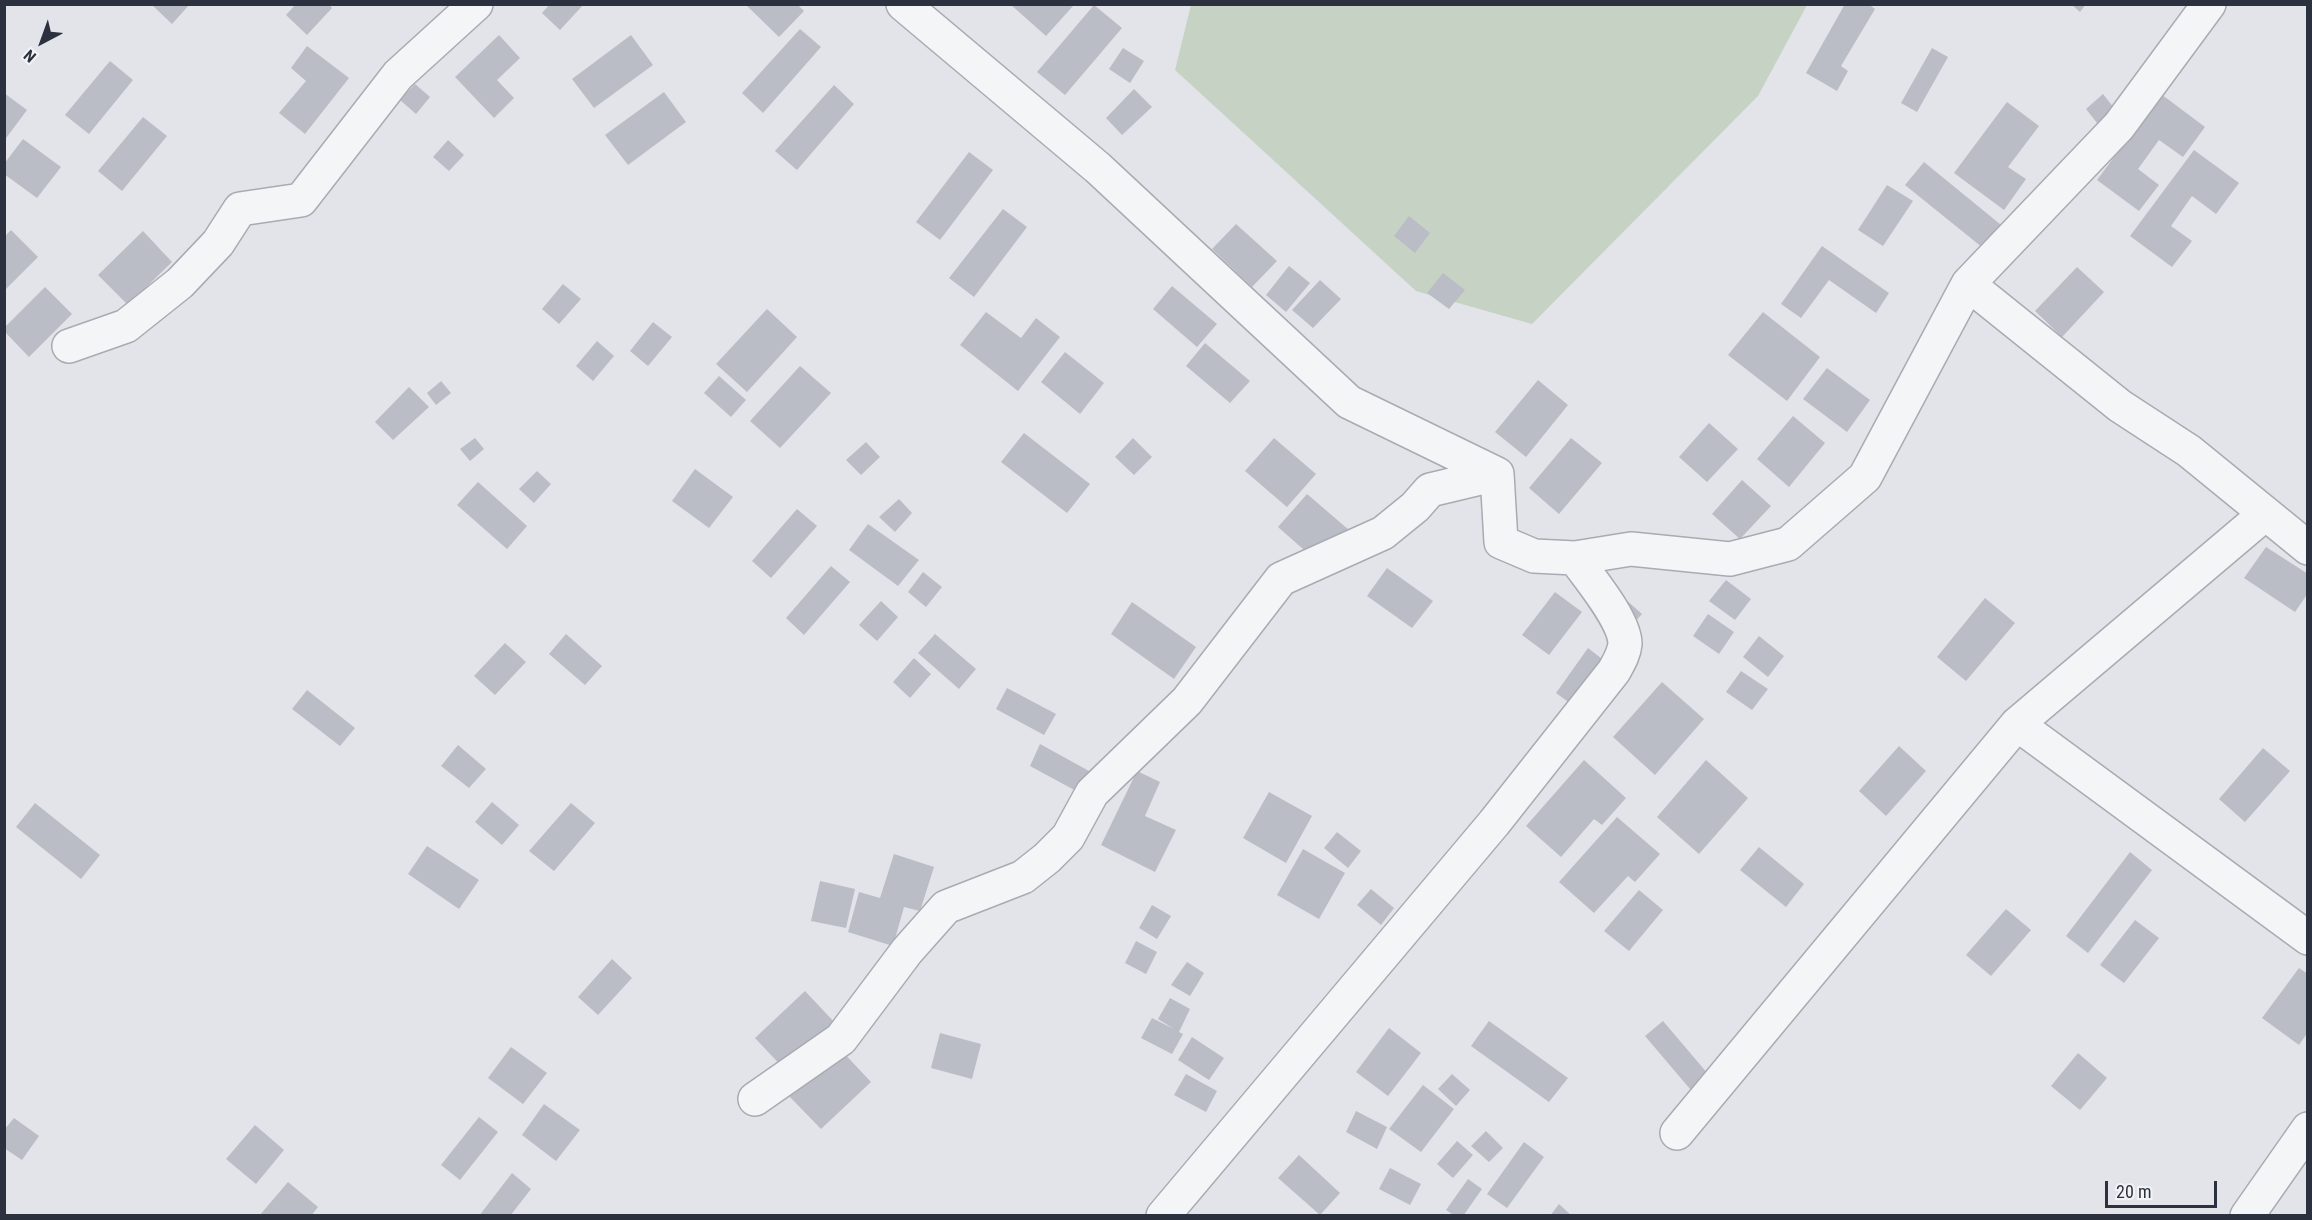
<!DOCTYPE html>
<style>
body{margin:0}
#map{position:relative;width:2312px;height:1220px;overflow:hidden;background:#e2e4e9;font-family:"Roboto Condensed",sans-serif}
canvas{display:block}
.frame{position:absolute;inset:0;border:6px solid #2c313f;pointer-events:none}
.north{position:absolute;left:12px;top:12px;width:60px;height:60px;-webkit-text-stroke:4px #f1f3f6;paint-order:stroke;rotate:221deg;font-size:16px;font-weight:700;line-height:24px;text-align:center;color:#2c313f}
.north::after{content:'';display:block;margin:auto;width:21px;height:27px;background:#2c313f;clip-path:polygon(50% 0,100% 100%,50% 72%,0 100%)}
.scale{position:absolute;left:2105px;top:1181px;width:112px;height:27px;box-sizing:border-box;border:3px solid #2c313f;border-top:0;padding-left:8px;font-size:18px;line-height:21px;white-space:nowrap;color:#2c313f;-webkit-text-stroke:4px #f1f3f6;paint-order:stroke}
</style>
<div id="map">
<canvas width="2312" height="1220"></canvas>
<div class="frame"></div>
<div class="north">N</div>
<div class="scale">20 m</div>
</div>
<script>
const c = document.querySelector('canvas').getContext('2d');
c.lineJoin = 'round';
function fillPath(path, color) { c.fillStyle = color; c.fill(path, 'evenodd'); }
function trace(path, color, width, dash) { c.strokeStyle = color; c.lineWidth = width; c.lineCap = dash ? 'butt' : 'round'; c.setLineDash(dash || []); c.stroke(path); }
const green = new Path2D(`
 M1191,5h616l-49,91 -226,228 -116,-33 -241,-221z`);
const building = new Path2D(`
 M151,4h39l-18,20z
 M296,4h32l4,4 -25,27 -21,-20z
 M550,4h34l-24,26 -18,-17z
 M745,4h52l7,7 -25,26z
 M1010,4h61l2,2 -27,30z
 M1845,4h23l7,5 -34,57 7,5 -11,20 -31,-18z
 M2071,4h15l-6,8z
 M1094,5l28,23 -57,67 -28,-23z
 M800,29l21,18 -58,66 -21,-20z
 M499,35l21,23 -23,22 17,18 -20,20 -39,-41z
 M631,35l22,30 -59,43 -22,-29z
 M307,46l42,32 -44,56 -26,-21 27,-32 -15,-13z
 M1123,48l21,13 -14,22 -21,-14z
 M1932,48l16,9 -31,55 -16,-9z
 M110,61l23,19 -44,54 -24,-19z
 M415,84l15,13 -14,17 -16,-14z
 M834,85l20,19 -57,66 -22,-19z
 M1134,89l18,18 -30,28 -16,-17z
 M664,92l22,30 -58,43 -23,-30z
 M4,93l23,17 -23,31z
 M2103,94l15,19 -17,15 -15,-19z
 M2161,94l44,33 -22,30 -24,-17 -21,29 21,16 -20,26 -42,-31z
 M2007,102l32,24 -31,41 18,12 -22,31 -50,-37z
 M143,117l24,19 -45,55 -24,-20z
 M23,139l38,28 -24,31 -33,-24v-10z
 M448,140l16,15 -15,16 -16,-14z
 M2194,150l45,33 -23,31 -24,-18 -21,30 21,15 -20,26 -42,-31z
 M969,152l24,18 -53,70 -24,-18z
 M1924,162l82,67 -18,23 -83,-67z
 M1887,185l26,16 -30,45 -25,-16z
 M1003,209l24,18 -53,70 -25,-19z
 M1409,216l21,17 -15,20 -21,-17z
 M1236,224l41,37 -25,26 -40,-38z
 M11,230l27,27 -34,34v-54z
 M143,231l29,31 -44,43 -30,-30z
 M1822,246l67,47 -13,20 -47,-33 -28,38 -20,-14z
 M1289,266l21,17 -24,29 -20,-17z
 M2077,267l27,25 -42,45 -27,-26z
 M1443,273l22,17 -16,19 -22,-16z
 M1320,280l21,19 -28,29 -21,-18z
 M563,284l18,15 -22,25 -17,-15z
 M1172,286l45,38 -20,23 -44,-38z
 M45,287l27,27 -43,43 -24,-25v-5z
 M767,309l30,28 -50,55 -31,-28z
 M986,312l35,26 15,-20 24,19 -42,54 -58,-46z
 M1763,312l57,45 -33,44 -59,-46z
 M653,322l19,15 -24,29 -18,-15z
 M597,341l17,15 -21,25 -17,-15z
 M1205,343l45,38 -20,22 -44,-37z
 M1065,352l39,31 -24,31 -39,-32z
 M800,366l31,27 -51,55 -30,-27z
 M1827,368l43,32 -23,32 -44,-33z
 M719,376l27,24 -15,17 -27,-24z
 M1538,380l30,25 -42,52 -31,-25z
 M441,381l10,12 -15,12 -9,-12z
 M409,387l20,20 -36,33 -18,-18z
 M1793,416l32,27 -36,44 -32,-28z
 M1709,423l29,26 -31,33 -28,-25z
 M1024,433l66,51 -23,29 -66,-51z
 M475,438l9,11 -14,12 -10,-12z
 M1133,438l19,19 -18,18 -19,-18z
 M1274,438l42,36 -29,33 -42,-36z
 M1571,438l31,25 -43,51 -30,-26z
 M866,442l14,15 -19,18 -15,-15z
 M695,469l38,28 -24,31 -37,-27z
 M537,471l14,13 -17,19 -15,-14z
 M1742,480l29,26 -31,33 -28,-25z
 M478,482l49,44 -20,23 -50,-44z
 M1307,494l42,36 -29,34 -42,-37z
 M899,499l13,14 -17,19 -16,-15z
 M797,509l20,17 -46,52 -19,-17z
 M868,524l51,36 -21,26 -49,-36z
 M2266,547l42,27v19l-13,19 -51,-34z
 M831,566l19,16 -46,53 -18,-17z
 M1387,568l46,33 -21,27 -45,-32z
 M923,572l19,15 -16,20 -18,-15z
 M1726,580l25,19 -16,21 -26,-19z
 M1555,592l27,20 -33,43 -27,-20z
 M1624,598l18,16 -17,19z
 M1985,598l30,25 -49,58 -29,-24z
 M881,601l17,16 -21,24 -18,-16z
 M1132,602l64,45 -22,32 -63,-45z
 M1708,614l26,18 -15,22 -26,-18z
 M566,634l36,32 -17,19 -36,-31z
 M935,634l41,35 -17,20 -41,-36z
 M1759,636l25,20 -16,21 -25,-20z
 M505,643l21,19 -31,33 -21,-19z
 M1588,648l27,21 -33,43 -26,-19z
 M914,658l17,16 -21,24 -17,-16z
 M1741,671l27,18 -16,21 -26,-18z
 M1662,682l42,37 -49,56 -42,-38z
 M1007,688l49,26 -12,21 -48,-26z
 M307,690l48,38 -15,18 -48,-37z
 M1040,744l49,27 -11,21 -48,-26z
 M458,745l28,24 -17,19 -28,-22z
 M1899,746l27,25 -40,45 -27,-25z
 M2263,748l27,23 -45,51 -26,-23z
 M1584,760l42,38 -24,27 -8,-6 -33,38 -35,-31z
 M1706,760l42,38 -49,56 -42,-37z
 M1137,771l23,11 -15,34 31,14 -21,42 -54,-27z
 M1269,792l43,24 -26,47 -43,-25z
 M492,802l27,23 -17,20 -27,-23z
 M35,803l65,52 -19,24 -65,-52z
 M571,803l24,20 -41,48 -25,-20z
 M1617,817l43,37 -25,28 -7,-6 -34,37 -35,-31z
 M1337,832l24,19 -13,17 -24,-20z
 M427,846l52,34 -20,29 -51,-35z
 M1759,847l45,37 -18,23 -46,-37z
 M1303,849l42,24 -26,46 -42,-24z
 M2130,852l22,18 -64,83 -22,-17z
 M894,854l40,13 -14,44 -16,-4 -11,39 -45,-14 11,-40 21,6z
 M820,881l35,8 -9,39 -35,-7z
 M1371,889l23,19 -13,17 -24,-20z
 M1639,890l24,20 -34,41 -25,-20z
 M1152,905l19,11 -14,23 -18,-11z
 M2006,909l25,21 -40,46 -25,-21z
 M2135,920l24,18 -35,45 -24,-18z
 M1136,941l21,11 -11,22 -21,-11z
 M612,959l20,19 -34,37 -20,-18z
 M1187,962l17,11 -14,23 -19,-11z
 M2299,968l9,6v58l-9,13 -37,-27z
 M805,991l32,34 -50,47 -32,-34z
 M1170,998l20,11 -11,23 4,2 -11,20 -31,-16 11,-20 22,11 -16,-10z
 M1489,1021l79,57 -19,24 -78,-56z
 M1663,1021l51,60 -18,15 -51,-60z
 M1389,1028l32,25 -33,43 -32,-24z
 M940,1033l41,11 -9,35 -41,-11z
 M1192,1037l32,21 -15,22 -31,-20z
 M511,1047l36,26 -24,31 -35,-26z
 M839,1048l32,34 -50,47 -33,-34z
 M2078,1053l29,25 -27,32 -29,-24z
 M1186,1074l31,17 -11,21 -32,-17z
 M1452,1074l18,16 -14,16 -18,-17z
 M1423,1085l31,24 -33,43 -32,-23z
 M544,1104l36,26 -24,31 -34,-26z
 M1356,1111l31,16 -10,22 -31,-17z
 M479,1117l19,15 -38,48 -19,-15z
 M14,1118l25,18 -17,24 -18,-12v-18z
 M255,1125l29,25 -28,34 -30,-25z
 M1486,1131l17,17 -14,14 -18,-16z
 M1457,1141l16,14 -20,23 -16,-14z
 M1524,1142l20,15 -37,51 -20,-14z
 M1299,1155l41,38 -20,22 -42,-37z
 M1390,1168l31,16 -11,21 -31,-16z
 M512,1173l19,16 -21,27h-31z
 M1468,1179l14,10 -19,27h-8l-9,-6z
 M288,1182l30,25 -7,9h-52z
 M1559,1204l13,12h-22z`);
const minor = new Path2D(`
 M903,4l195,164 251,234 148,72 4,68 33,14 41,2 56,-9 99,10 58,-15 77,-67 103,-193 151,-158 90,-122
 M1968,284l152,122 69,45 119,97
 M69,346l57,-20 54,-43 38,-40 22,-34 61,-9 97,-125 78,-71
 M2017,724l291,214
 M755,1099l86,-60 66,-88 39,-44 77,-30 24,-19 21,-21 24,-44 95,-92 94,-122 102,-46 32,-26 15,-17 67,-16
 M1677,1133l340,-409 248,-210
 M1163,1216l331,-393 120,-152c5,-9 10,-17 11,-27 0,-24 -36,-66 -50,-86
 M2247,1216l61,-87`);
fillPath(green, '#c6d2c4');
fillPath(building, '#babdc5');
trace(minor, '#a8abb3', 36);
trace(minor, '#f4f5f7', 33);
</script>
